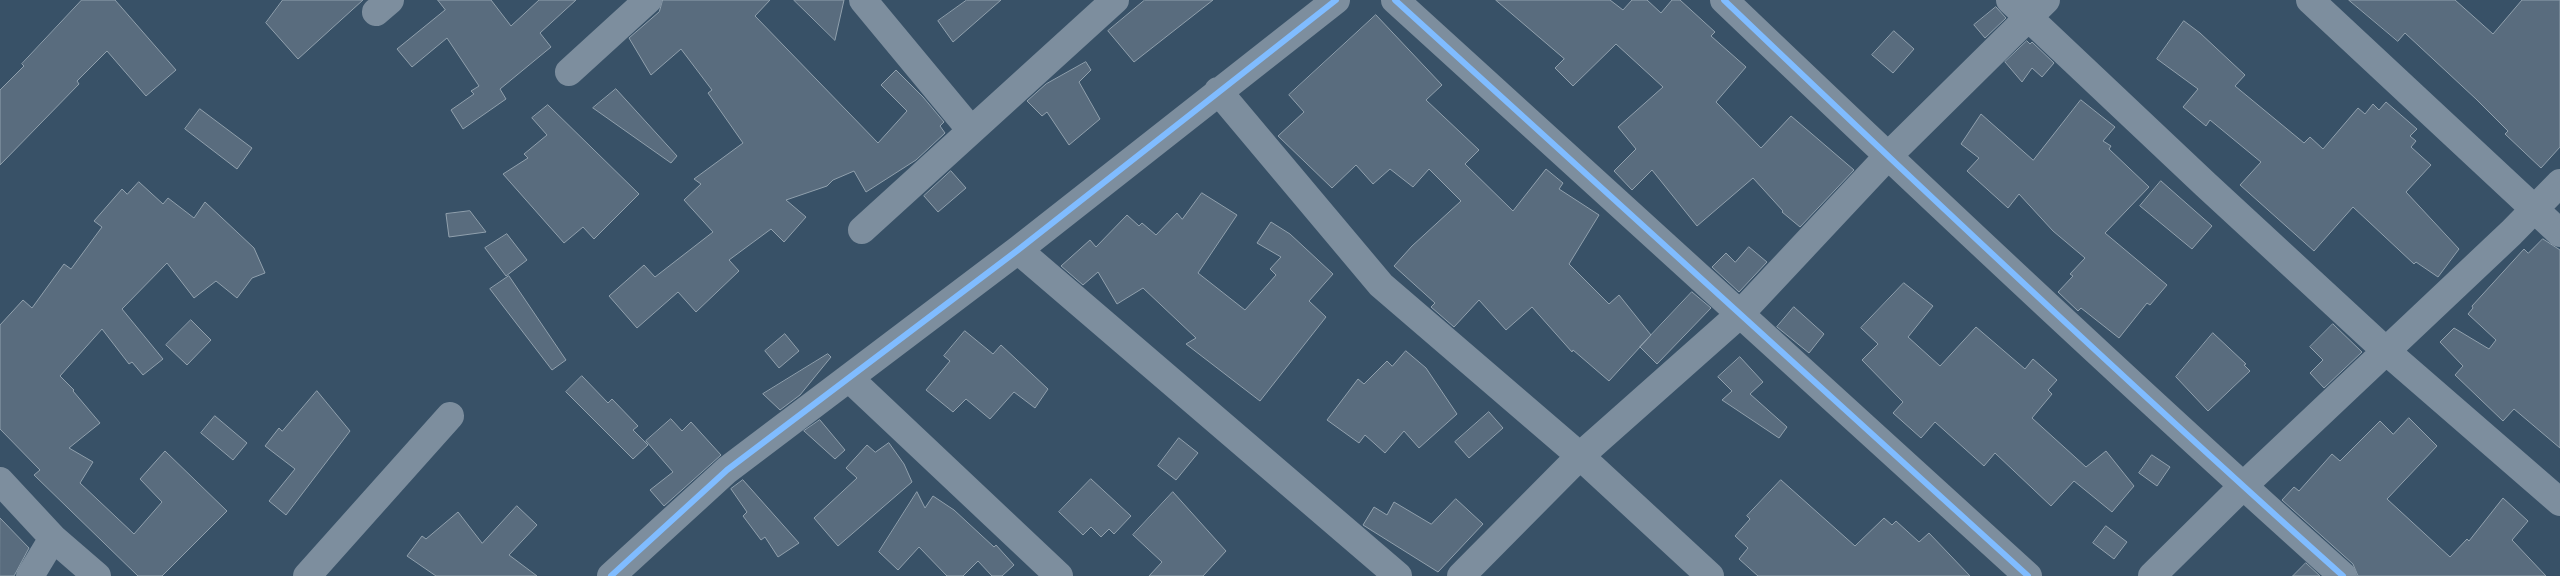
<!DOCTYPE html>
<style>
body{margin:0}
canvas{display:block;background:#385167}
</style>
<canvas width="2560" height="576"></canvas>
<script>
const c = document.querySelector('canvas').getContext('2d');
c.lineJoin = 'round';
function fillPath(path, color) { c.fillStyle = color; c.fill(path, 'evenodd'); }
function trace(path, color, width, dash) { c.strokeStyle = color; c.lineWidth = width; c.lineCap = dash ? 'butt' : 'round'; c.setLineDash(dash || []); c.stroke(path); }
const building = new Path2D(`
 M82,0h33l61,70 -30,26 -39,-45 -30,30 2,3 -79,81v-75l24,-24 -2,-2z
 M283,0h80l-65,59 -32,-36z
 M438,0h53l20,26 28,-26h37l-36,33 11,14 -51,42 6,10 -43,30 -12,-19 23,-16 -3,-3 8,-5 -32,-48 -35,29 -15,-18 48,-39z
 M663,0h107l-15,16 123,127 29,-32 -26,-26 15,-15 27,27 21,25 -4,4 5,7 -29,27 -50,32 -12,-21 -21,9 -6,6 -41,14 20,17 -22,25 -13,-13 -42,31 10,11 -43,41 -18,-20 -41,36 -28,-32 35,-31 11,12 58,-45 -29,-32 17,-16 -7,-5 49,-36 -35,-50 4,-3 -31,-41 -30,26 -22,-37 30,-26z
 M794,0h50l-9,40z
 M967,0h34l-48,42 -15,-21z
 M1145,0h68l-79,62 -26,-31z
 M1496,0h114l13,10 9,-10h15l14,13 11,-13h8l35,32 -4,4 35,31 -30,35 45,46 30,-32 63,54 -54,57 -18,-15 1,-1 -30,-33 -56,48 -45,-56 -20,20 -18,-19 22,-22 -18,-22 45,-40 -47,-43 -43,42 -18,-18 9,-9z
 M2349,0h106l38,34 29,-34h38v147l-19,21 -36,-34 3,-3 -32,-32 -71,-66 -7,8z
 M1996,7l10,11 -21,20 -11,-13z
 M1376,15l66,70 -16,15 53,50 -14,14 48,47 33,-42 17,14 -4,6 40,26 -30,49 40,40 10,-9 32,40 -42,46 -36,-31 -1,2 -40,-45 -26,23 -27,-30 -25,27 -23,-20 4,-4 -41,-37 18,-20 49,-45 -32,-32 -16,18 -23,-18 -17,15 -17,-19 -24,23 -54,-52 26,-24 -15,-17z
 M2184,21l16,12 45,42 -10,11 69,57 6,-6 13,12 35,-41 7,6 8,-10 6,6 7,-8 31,27 -7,7 6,5 -5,6 20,18 -25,27 53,57 -21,28 -22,-15 -2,2 -61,-57 -39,44 -74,-66 21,-23 -51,-42 -4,6 -23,-19 15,-18 -41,-30z
 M1894,31l20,18 -21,24 -21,-18z
 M2027,41l3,3 2,-2 22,21 -12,14 -10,-9 -10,14 -17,-20z
 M1086,62l5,8 -12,12 21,37 -31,26 -22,-33 -5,4 -15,-15 19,-17z
 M616,89l61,67 -6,7 -78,-55z
 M2081,100l34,27 -12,14 8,5 -2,3 40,38 -44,46 62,52 -17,20 -3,-2 -28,35 -38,-30 -3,3 -20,-19 15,-16 -3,-2 15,-16 -32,-27 -34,-37 -11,14 -41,-37 12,-13 -18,-14 20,-30 52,46z
 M548,105l91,89 -45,45 -11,-12 -19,16 -61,-69 25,-16 -4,-4 23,-19 -15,-17z
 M200,109l52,39 -15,21 -52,-40z
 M951,171l15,17 -28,24 -14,-16z
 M2161,181l51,45 -20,23 -52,-43z
 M139,182l24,22 5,-6 26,20 11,-16 49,46 11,25 -13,5 -15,20 -21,-17 -22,17 -27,-35 -45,46 41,50 -20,16 -11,-13 -3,2 -27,-35 -42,47 14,14 -1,1 27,32 -31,25 24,14 -13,21 54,51 28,-32 -22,-23 25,-28 62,60 -65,65h-24l-104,-101 6,-5 -40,-41v-104l23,-25 9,8 32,-44 7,5 31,-42 -8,-6 28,-32 5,5z
 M1202,193l35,22 -39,58 47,37 31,-35 -6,-6 11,-12 -24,-14 14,-21 19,12 43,40 -24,27 17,16 -66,84 -74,-57 10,-6 -53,-50 -26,16 -19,-32 -15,13 -22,-19 29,-26 6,7 31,-32 12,11 3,-3 14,12 21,-22 5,6z
 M470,211l16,21 -37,5 -3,-23z
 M507,234l20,26 -21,16 -21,-28z
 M2543,239l17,11v198l-46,-39 -11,12 -48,-46 8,-9 -23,-24 14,-14 35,21 7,-9 -28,-26 5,-6 -1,-2 52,-57 4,4z
 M1749,247l18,15 -28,30 -27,-25 14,-14 9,9z
 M509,276l57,84 -14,10 -62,-81z
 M1904,283l29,23 -25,31 32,29 36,-39 49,42 8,-10 24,21 -9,10 4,4 -20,24 54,49 20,-16 28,35 -22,26 -38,-31 -23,25 -56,-53 -11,13 -49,-44 -14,16 -28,-25 10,-11 -41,-42 16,-16 -17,-16z
 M1692,292l19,16 -54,56 -17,-17z
 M1794,307l30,27 -15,19 -32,-26z
 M191,320l20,20 -24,25 -21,-20z
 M2333,324l29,28 -38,36 -14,-15 13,-13 -13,-13z
 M965,331l28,23 8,-9 47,44 -13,19 -21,-16 -24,27 -24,-20 -13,13 -27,-22 24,-29 -6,-5z
 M2213,333l33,31 -2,1 6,6 -42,40 -32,-34z
 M785,334l14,17 -20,17 -14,-17z
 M1406,351l20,17 31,46 -38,34 -15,-17 -19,22 -20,-18 -6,8 -32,-23 31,-41 6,5 23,-23 5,5z
 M828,354l3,3 -31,38 -20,15 -17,-16z
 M1740,357l23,25 -13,12 37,33 -8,11 -57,-38 10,-9 -14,-14z
 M582,376l26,27 4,-4 26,27 -5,4 15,15 -15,14 -67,-67z
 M317,391l33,40 -64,84 -17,-14 26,-32 -30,-23 14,-18 3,3z
 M1489,412l14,16 -34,30 -14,-16z
 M215,416l32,27 -14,17 -32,-27z
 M2409,418l28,28 -50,53 63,58 17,-18 2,2 34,-43 25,23 -16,19 34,36h-188l-5,-12 -71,-64 12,-13 5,4 33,-37 8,7 40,-40 13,13z
 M671,419l11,12 9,-9 30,33 -57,51 -14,-16 23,-18 -27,-31z
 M820,420l25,30 -10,9 -31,-28z
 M1179,438l19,15 -22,27 -18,-14z
 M889,443l15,21 8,18 -74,64 -24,-28 43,-40 -11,-10 21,-23 8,7z
 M2152,455l18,12 -13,19 -18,-13z
 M1091,479l40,37 -17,18 -5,-5 -8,8 -10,-10 -8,8 -24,-23z
 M743,480l56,63 -21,14 -13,-20 -4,3 -18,-24 4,-4 -16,-23z
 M1781,480l74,66 29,-28 8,7 4,-4 23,21 10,-9 41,43h-212l-19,-17 9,-11 -13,-12 15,-17 -3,-3z
 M917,492l8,16 8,-12 21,14 40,37 2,-2 18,20 -12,11h-10l-14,-15 -15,15h-16l-28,-29 -21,23 -19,-18z
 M1173,492l53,59 -23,25h-54l13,-14 -29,-27z
 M1456,499l27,25 -45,48 -75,-47 11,-18 13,8 7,-13 37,22z
 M517,506l20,19 -28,30 28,21h-101l-29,-20 15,-20 4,3 32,-27 24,31z
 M0,518l29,30 -15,28h-14z
 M2106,526l21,16 -13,17 -21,-16z
 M2306,563l14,13h-27z`);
const minor = new Path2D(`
 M863,0l107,129
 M1395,0l633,576
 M1724,0c204,195 409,388 619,576
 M2010,0l195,184 181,167 174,151
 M2310,0l250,233
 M376,12l14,-12
 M569,72l79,-72
 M1218,91l163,194 199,171 130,120
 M862,230l253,-230
 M1018,250l380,326
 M850,379l209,197
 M0,481l53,57 44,38
 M30,576l23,-38
 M307,576l143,-160
 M611,576l116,-106 291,-220 318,-250
 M1461,576l119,-120 159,-141 149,-159 158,-156
 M2152,576l91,-90 268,-253 49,-50`);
const cycleway = new Path2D(`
 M1395,0l633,576
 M1724,0c204,195 409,388 619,576
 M611,576l116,-106 291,-220 318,-250`);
fillPath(building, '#596c7e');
trace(building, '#90a0ad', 1);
trace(minor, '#7d8e9e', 28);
trace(cycleway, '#80bcff', 6);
</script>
